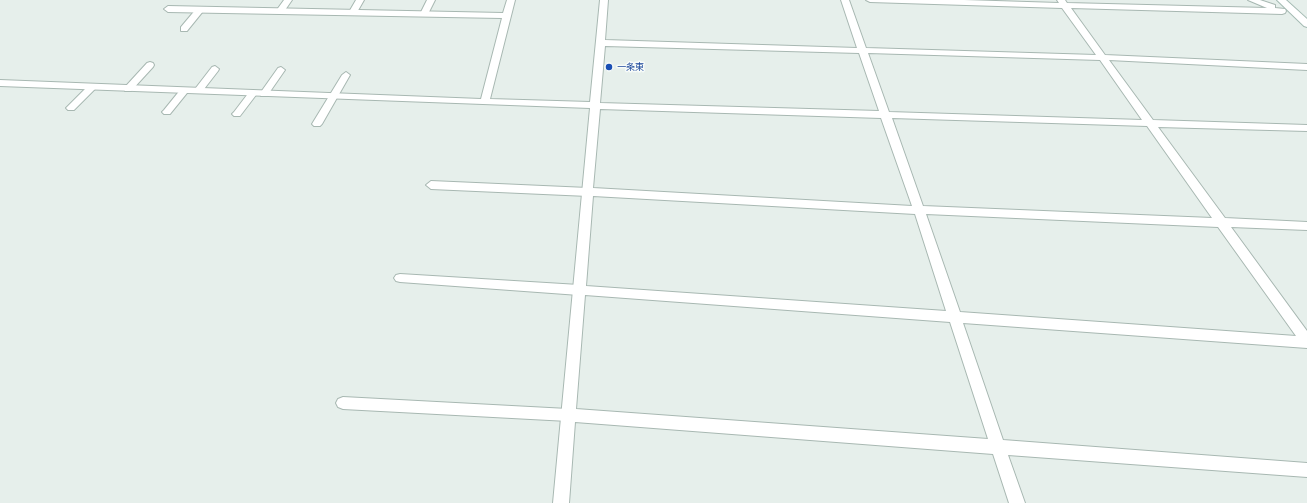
<!DOCTYPE html>
<meta charset="utf-8">
<style>
body{margin:0}
canvas{display:block;background:#e6efeb}
</style>
<canvas width="1307" height="503"></canvas>
<script>
const c = document.querySelector('canvas').getContext('2d');
c.lineJoin = 'round';
function trace(path, color, width, dash) { c.strokeStyle = color; c.lineWidth = width; c.lineCap = dash ? 'butt' : 'round'; c.setLineDash(dash || []); c.stroke(path); }
function fillPath(path, color) { c.fillStyle = color; c.fill(path, 'evenodd'); }
function label(font, color, halo, rows, align = 'center') {
  c.font = font + ' "IBM Plex Sans","Noto Sans JP",sans-serif'; c.lineWidth = 3; c.setLineDash([]); c.textBaseline = 'middle'; c.strokeStyle = halo; c.fillStyle = color; for (const [text, x, y, turn = 0] of rows) {
    c.save(); c.translate(x, y); c.rotate((+turn || 0) * Math.PI / 180); c.textAlign = isNaN(turn) ? turn : align; if (halo) c.strokeText(text, 0, 0); c.fillText(text, 0, 0); c.restore();
  }
}
const lane = new Path2D(`
 M284,0h8l-9,13h-6l-1,-2z
 M356,0h8l-8,14h-6l-1,-2z
 M427,0h8l-8,16h-6l-1,-2z
 M197,8h3l4,2 -17,21h-6v-4z
 M150,62l3,1 1,2 -1,2 -22,24h-6l-1,-2 1,-2 22,-24z
 M215,66l4,3 -1,2 -17,22h-6l-1,-2 1,-2 17,-22z
 M281,67l4,3 -18,26h-6l-1,-2 1,-2 17,-24z
 M346,72l4,3 -28,49 -2,2h-6l-2,-2 30,-49z
 M92,84l4,3 -1,2 -21,21h-6l-2,-2 23,-23z
 M184,88l3,1 1,2 -1,2 -17,21h-6l-2,-2 2,-2 17,-21z
 M253,90l4,3 -1,2 -16,21h-6l-2,-2 2,-2 16,-21z
 M431,181l157,7 4,1 1,3 -1,3 -4,1 -157,-7 -5,-4z
 M400,274l179,11 4,2 2,3 -2,3 -4,2 -179,-13 -4,-1 -2,-3 2,-3z
 M343,397l225,12 5,2 2,4 -2,4 -5,2 -225,-12 -5,-2 -2,-4 2,-4z`);
const street = new Path2D(`
 M507,0h8l-25,99 100,3 10,-102h8l-3,40 252,8 -16,-48h8l17,48 230,7 -34,-47 -192,-6 -4,-2h98l95,3 -2,-3h8l2,3 200,5 -19,-8h12l15,5v3l10,1 1,2 -1,2 -3,1 -211,-6 34,47 202,9v6l-198,-10 44,60 154,5v6l-149,-4 67,91 82,4v8l-76,-3 76,104v17l-344,-25 40,117 304,23v14l-299,-22 17,48h-16l-16,-49 -418,-32 -6,81h-16l37,-395 -590,-22v-6l481,19 21,-81 -334,-6 -4,-3 4,-3 335,7zM605,46l254,7 20,58 -279,-8zM868,53l232,7 42,60 -253,-8zM600,109l281,9 31,88 -319,-18zM892,118l255,8 65,92 -289,-12zM593,196l322,18 31,97 -360,-25zM926,214l292,13 78,109 -336,-24zM585,295l365,27 38,117 -412,-30z`);
const secondary = new Path2D(`
 M1277,0h9l21,19v8l-3,-1z`);
const markers = [
 [609,67,4,"#1a4fb4"]
];
const farTransitnames = [
 ["一条東",617,67]
];
trace(lane, '#a8b8b2', 2);
trace(street, '#a8b8b2', 2);
trace(secondary, '#a4bbb3', 2);
fillPath(lane, '#fff');
fillPath(street, '#fff');
fillPath(secondary, '#fff');
for (const [x, y, r, color] of markers) { const dot = new Path2D(); dot.arc(x, y, r, 0, 2 * Math.PI); c.fillStyle = color; c.fill(dot); trace(dot, '#f7fbf9', 1.5); }
label('9px', '#164399', '#f7fbf9', farTransitnames, 'left');
</script>
